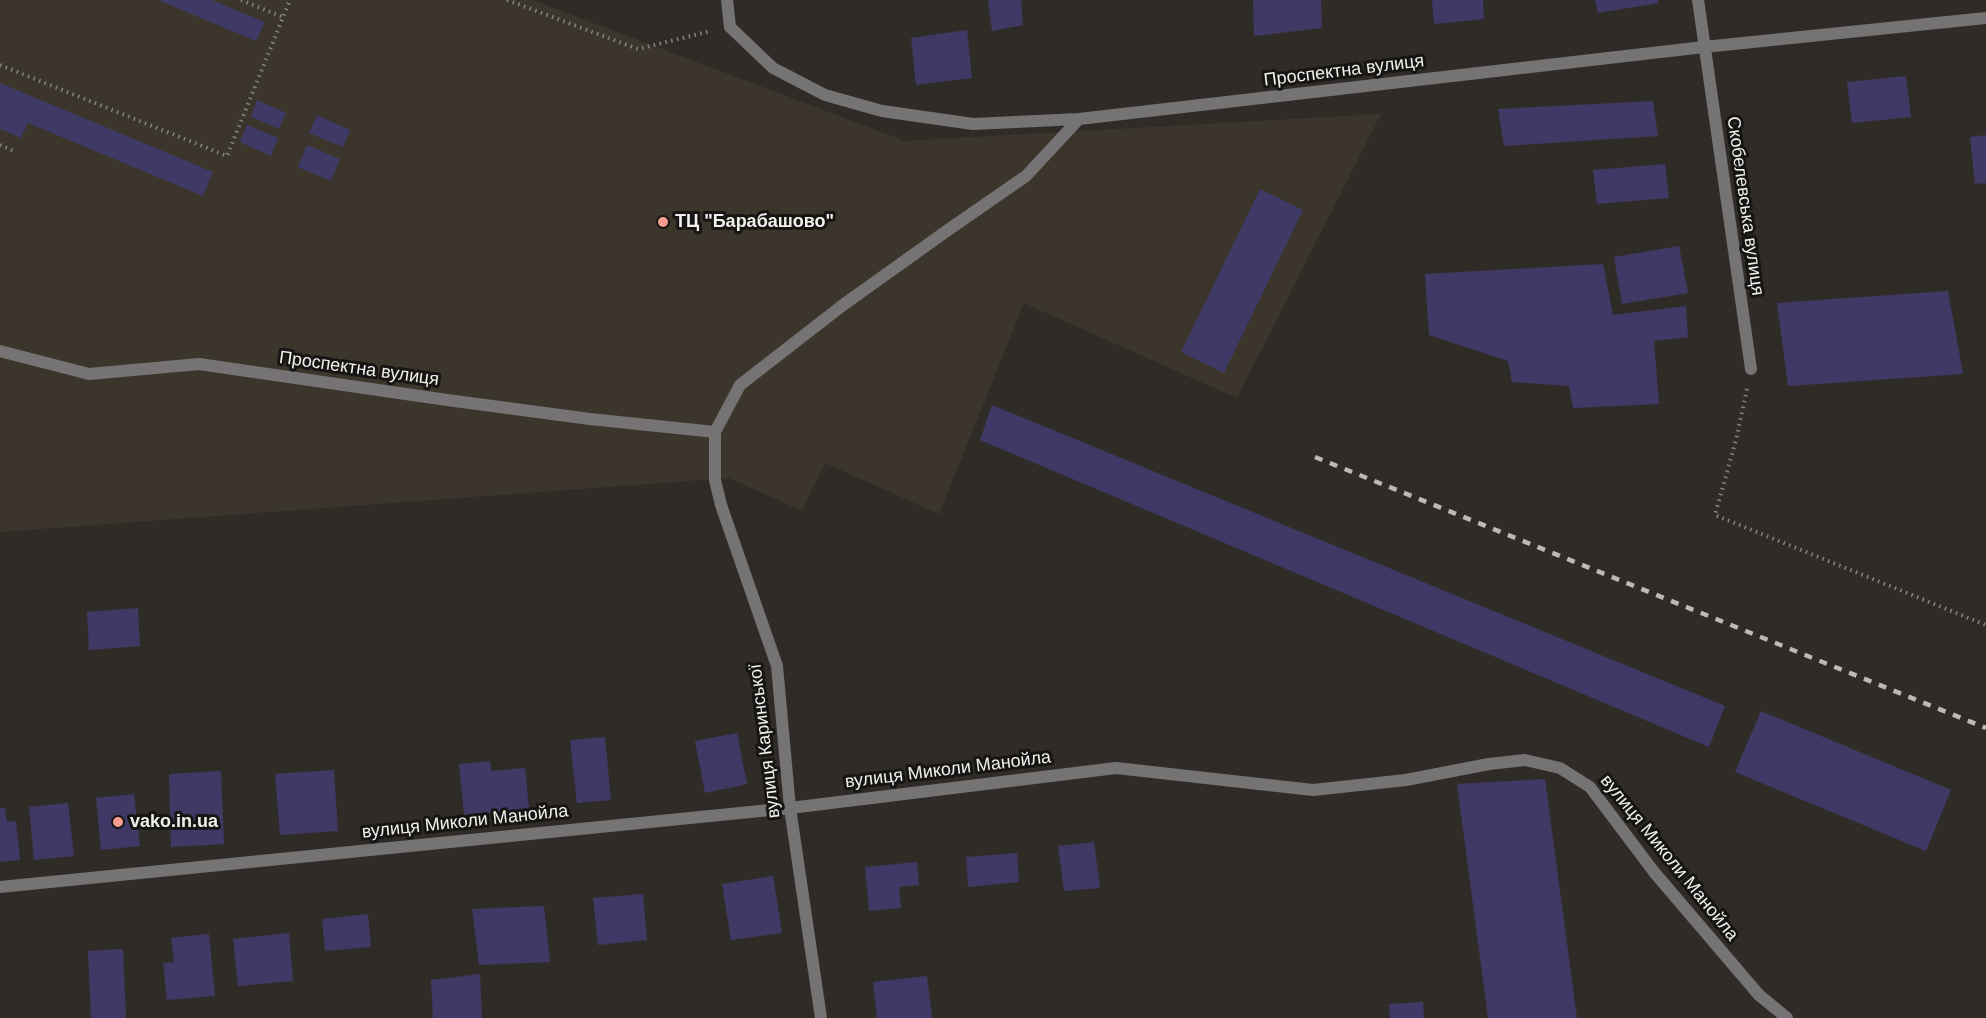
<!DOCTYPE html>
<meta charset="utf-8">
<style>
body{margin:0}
canvas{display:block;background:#2f2c28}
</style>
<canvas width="1986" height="1018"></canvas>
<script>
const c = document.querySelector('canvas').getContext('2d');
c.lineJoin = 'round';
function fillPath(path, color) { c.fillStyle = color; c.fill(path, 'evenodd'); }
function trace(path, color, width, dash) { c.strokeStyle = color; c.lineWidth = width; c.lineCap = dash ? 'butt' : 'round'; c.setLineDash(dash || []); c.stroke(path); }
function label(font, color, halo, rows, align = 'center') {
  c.font = font + ' Arial,sans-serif'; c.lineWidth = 6; c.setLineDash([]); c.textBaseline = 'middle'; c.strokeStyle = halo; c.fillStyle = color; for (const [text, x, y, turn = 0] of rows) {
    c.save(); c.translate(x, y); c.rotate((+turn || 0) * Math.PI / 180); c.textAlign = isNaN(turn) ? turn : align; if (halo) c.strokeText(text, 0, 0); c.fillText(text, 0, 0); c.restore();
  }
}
const built = new Path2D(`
 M0,0h533l372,141 476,-27 -144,284 -213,-95 -85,211 -114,-51 -23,48 -73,-33 -729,54z`);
const building = new Path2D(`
 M158,0h54l53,22 -9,19z
 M988,0h33l2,25 -31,6z
 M1253,0h68l1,28 -68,8z
 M1432,0h51l1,19 -50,5z
 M1595,0h63l1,3 -61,10z
 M967,30l5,48 -56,7 -5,-47z
 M1906,76l5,41 -59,6 -5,-41z
 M0,83l213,89 -10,24 -175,-73 -7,15 -21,-9z
 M257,100l29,13 -7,16 -28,-12z
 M1653,101l5,35 -154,10 -6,-37z
 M317,115l33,15 -7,17 -34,-14z
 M247,125l31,13 -7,18 -31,-14z
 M1986,135v48l-11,1 -5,-47z
 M307,145l33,14 -9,22 -33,-14z
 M1665,164l4,34 -72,6 -4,-34z
 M1260,189l43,21 -79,163 -43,-21z
 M1679,246l9,47 -66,11 -8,-47z
 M1603,264l10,51 73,-9 2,31 -34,4 5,63 -86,4 -4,-22 -57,-4 -4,-21 -79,-26 -4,-61z
 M1948,291l15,83 -175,12 -11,-83z
 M992,405l733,301 -16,41 -729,-307z
 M138,608l2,38 -51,4 -2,-38z
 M1761,711l190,79 -25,61 -191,-79z
 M737,733l10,51 -42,9 -10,-52z
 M605,737l6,63 -34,3 -7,-63z
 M490,761l1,10 34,-3 4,41 -65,6 -5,-51z
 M334,770l4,61 -58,4 -5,-61z
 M221,771l3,73 -53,3 -2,-73z
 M1545,779l32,239h-89l-31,-234z
 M134,794l6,52 -39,4 -5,-52z
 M68,803l6,53 -40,4 -5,-53z
 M0,808h5l2,14 9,-1 4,39 -20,2z
 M1094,842l6,46 -36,3 -6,-45z
 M1017,853l2,29 -51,5 -2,-30z
 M917,862l2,23 -20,2 2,21 -32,3 -4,-44z
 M773,876l9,57 -51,7 -9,-56z
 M643,894l4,46 -49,5 -5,-47z
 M544,906l6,56 -71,3 -7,-56z
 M368,914l3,33 -46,4 -3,-32z
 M289,933l4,48 -55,5 -5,-47z
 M209,934l6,62 -48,4 -4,-37 11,-1 -3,-24z
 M123,949l3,69h-35l-3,-67z
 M480,974l2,44h-49l-2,-38z
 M927,976l5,42h-55l-4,-36z
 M1423,1002l1,16h-34l-1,-14z`);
const path = new Path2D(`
 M241,0l42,17
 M507,0l131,49 73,-18
 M0,65l227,91 63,-156
 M0,145l14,6
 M1747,389l-11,51 -21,75 271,110`);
const street = new Path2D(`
 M727,0l3,27 43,41 52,27 57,16 91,13 106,-5 625,-72 282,-29
 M1698,0l53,369
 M0,351l89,23 110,-10 248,36 143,19 125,13
 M0,887l790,-79 326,-40 197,22 93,-10 83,-16 36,-4 35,8 30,19 64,85 105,123 28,23
 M821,1018l-31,-210 -13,-142 -56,-161 -6,-25v-48l25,-47 103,-80 105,-75 78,-54 53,-57`);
const rail = new Path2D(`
 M1315,457l671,271`);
const markers = [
 [663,222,6,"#f59d8e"],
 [118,822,6,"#f59d8e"]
];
const streetNames = [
 ["Проспектна вулиця",1344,71,-7],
 ["Скобелевська вулиця",1745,206,82],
 ["Проспектна вулиця",359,369,8],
 ["вулиця Каринської",765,741,-97],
 ["вулиця Миколи Манойла",948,770,-7],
 ["вулиця Миколи Манойла",465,822,-6],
 ["вулиця Миколи Манойла",1669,858,51]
];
const poiNames = [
 ["ТЦ \"Барабашово\"",675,222],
 ["vako.in.ua",130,822]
];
fillPath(built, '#3b352b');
fillPath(building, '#3f3a65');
trace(path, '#868380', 4, [1.5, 4.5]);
trace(street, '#767374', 12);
trace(rail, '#bcbab6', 4.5, [8, 8]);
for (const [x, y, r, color] of markers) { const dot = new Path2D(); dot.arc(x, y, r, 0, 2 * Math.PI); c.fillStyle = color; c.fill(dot); trace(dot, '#161513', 2); }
label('18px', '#f2f0ed', '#161513', streetNames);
label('bold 18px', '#f2f0ed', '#161513', poiNames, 'left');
</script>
